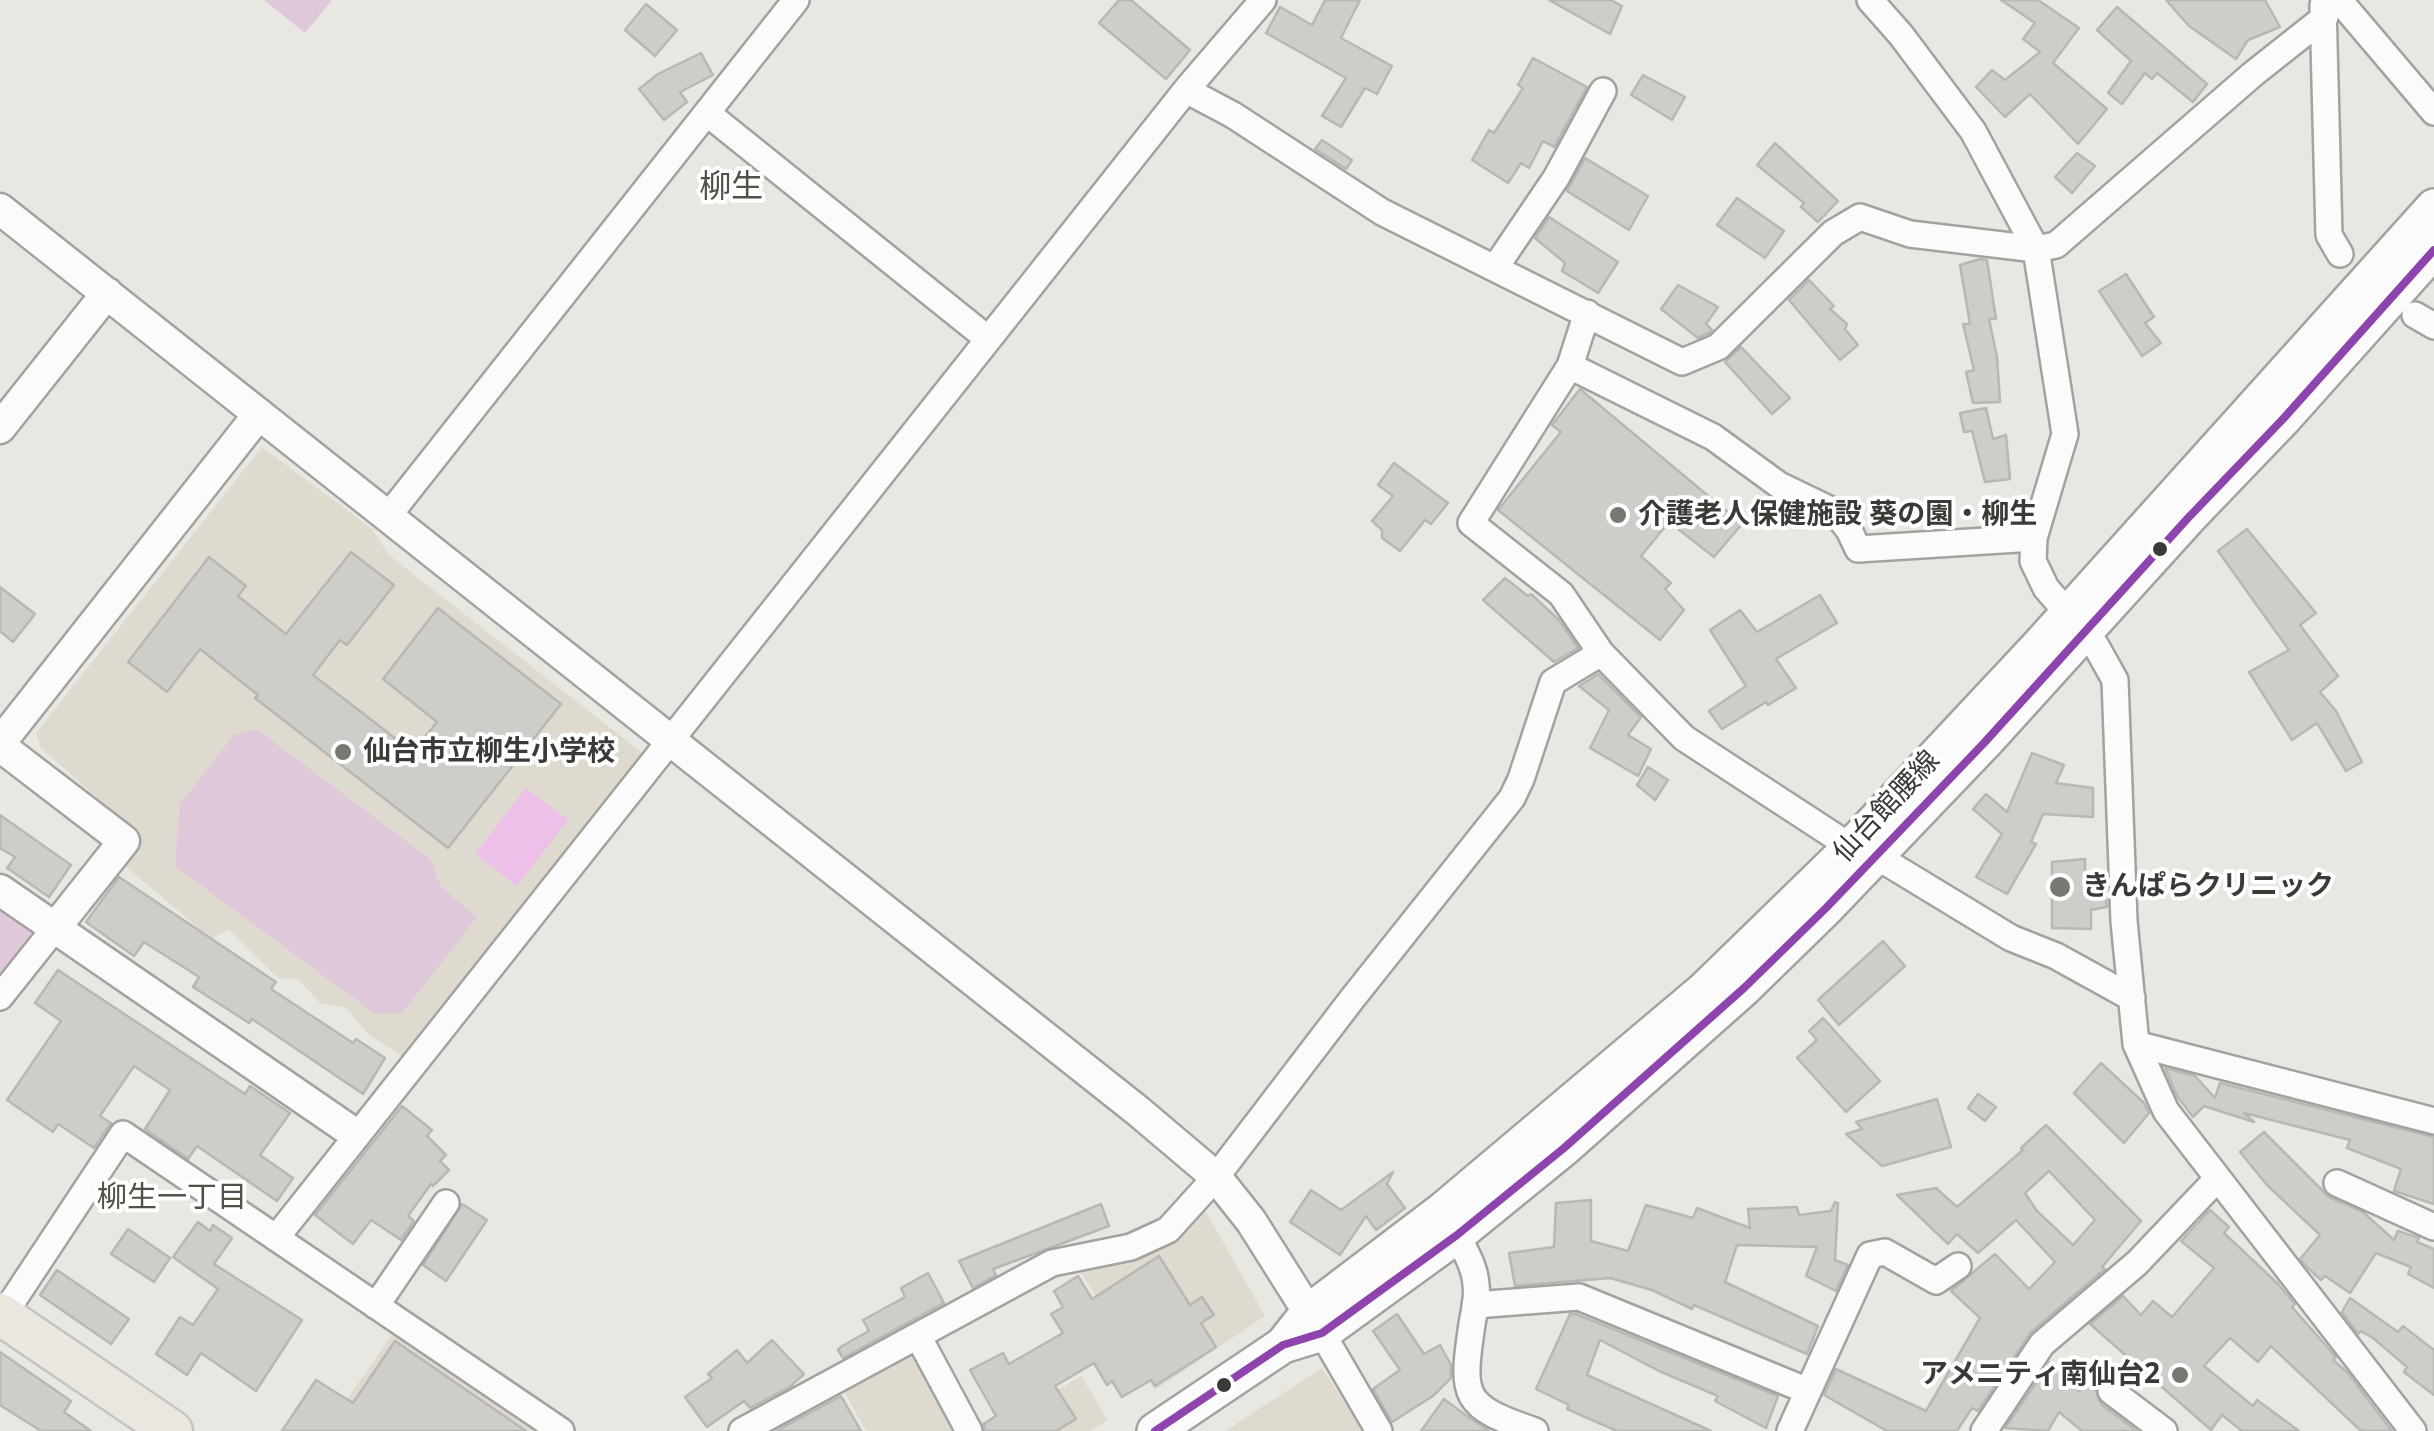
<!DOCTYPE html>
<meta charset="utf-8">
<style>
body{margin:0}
canvas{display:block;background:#e8e7e2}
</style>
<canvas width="2434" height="1431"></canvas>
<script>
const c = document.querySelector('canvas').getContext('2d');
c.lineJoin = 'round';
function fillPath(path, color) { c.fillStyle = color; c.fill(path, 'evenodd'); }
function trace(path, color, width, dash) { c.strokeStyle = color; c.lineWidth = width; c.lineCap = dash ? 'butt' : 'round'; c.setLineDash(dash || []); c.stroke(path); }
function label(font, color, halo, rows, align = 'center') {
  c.font = font + ' "Open Sans","Noto Sans JP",sans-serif'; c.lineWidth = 8; c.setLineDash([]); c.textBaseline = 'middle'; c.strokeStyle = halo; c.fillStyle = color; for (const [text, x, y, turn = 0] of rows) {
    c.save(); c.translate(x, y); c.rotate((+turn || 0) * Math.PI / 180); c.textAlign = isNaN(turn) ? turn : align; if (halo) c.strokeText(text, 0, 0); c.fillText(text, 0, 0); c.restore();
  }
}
const built = new Path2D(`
 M262,447l109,81 19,28 255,199 -242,302 -35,-23 -23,-27 -25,-4 -21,-23 -21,-2 -50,-49 -17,10 -89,-76 18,-27 -99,-88 -5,-15z
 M1205,1210l60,106 -110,74 -75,-119 79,-22z
 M395,1331l147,100h-165l-35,-25z
 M909,1354l10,4 41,73h-94l-23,-42z
 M1322,1368l41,63h-138z
 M1081,1376l27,44 -18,11h-111l-3,-5 58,-34 6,9z`);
const green = new Path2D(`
 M264,0h68l-27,33z
 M256,729l174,130 11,28 36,30 -75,96h-28l-199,-147 5,-62 54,-69z
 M0,906l30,21 3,18 -33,40z`);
const water = new Path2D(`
 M526,788l42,32 -51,66 -42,-32z`);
const building = new Path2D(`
 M1119,0h12l59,50 -24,29 -67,-56z
 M1325,0h35l-19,38 51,28 -15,28 -12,-6 -24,39 -19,-11 24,-38 -80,-45 14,-26 32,18z
 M1549,0h62l11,6 -12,28z
 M2001,0h37l41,28 -26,35 54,46 -29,35 -48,-50 -25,23 -29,-30 16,-17 13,10 35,-28 -17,-13 12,-16z
 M2166,0h99l15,27 -32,13 -12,19 -47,-33z
 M646,4l31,26 -22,26 -30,-26z
 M2117,7l90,77 -14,18 -36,-29 -5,6 -7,-6 -23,31 -14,-11 23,-32 -34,-31z
 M701,53l12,22 -33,17 7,10 -23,18 -25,-31 19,-15z
 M1533,58l54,29 -33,60 -11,-6 -14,27 -8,-5 -13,20 -36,-23 17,-30 5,3 29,-45 -5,-3z
 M1643,75l42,22 -13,23 -41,-25z
 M1322,140l30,20 -6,9 -31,-20z
 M1775,143l63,58 -20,21 -17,-15 3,-4 -47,-38z
 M2077,153l18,13 -23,27 -17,-16z
 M1585,158l63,38 -19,34 -62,-39z
 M1737,198l47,33 -19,27 -48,-33z
 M1549,217l69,45 -20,31 -36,-22 3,-8 -30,-25z
 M1980,259l7,1 9,59h-7l8,38 3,45 -27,1 -7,-31 8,-2 -11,-46h7l-10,-59z
 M2126,274l28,43 -9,6 16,20 -19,13 -43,-65z
 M1809,280l25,26 -4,3 17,15 -2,5 13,16 -18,15 -51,-60z
 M1678,285l40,22 -12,17 6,6 -3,3 -11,5 -37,-29z
 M1741,347l49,51 -18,16 -47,-52z
 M1580,389l162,135 -28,33 -45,-35 -28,34 30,27 -6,6 19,21 -24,30 -162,-130 63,-78 -9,-7z
 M1986,408l7,31 13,-4 4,44 -25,3 -13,-51 -8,1 -4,-19z
 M1394,463l54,40 -17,21 -6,-4 -25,31 -18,-13v-8l-10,-9 21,-25 -15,-11z
 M2247,529l69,84 -16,12 38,51 -18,16 16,19 26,51 -16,9 -29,-48 -25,17 -43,-68 40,-22 -71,-99z
 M351,552l43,33 -47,60 -7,-5 -27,35 100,77 24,-30 -54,-43 55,-71 123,96 -113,144 -193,-150 3,-3 -58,-46 -33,43 -39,-30 81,-105 37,29 -8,10 48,38z
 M1505,578l23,18 3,-2 28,26 19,28 -24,14 -71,-62z
 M0,587l35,27 -22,28 -13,-11z
 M1820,595l17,28 -61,36 20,29 -28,17 -2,-3 -44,27 -13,-18 37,-25 -36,-56 30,-20 17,22z
 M1598,674l43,43 -13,18 23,14 -13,27 -48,-28 19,-38 -30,-24z
 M2032,753l32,12 -8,18 37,5v29l-50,-3 -12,28 5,2 -29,50 -31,-17 26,-43 -29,-25 13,-15 21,18z
 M1648,767l20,13 -13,20 -18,-15z
 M0,815l71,50 -22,32 -42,-29 8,-11 -15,-9z
 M2085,859v22l19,3 3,23 -16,3v19l-39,-1v-66z
 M119,877l157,105 -5,7 82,54 3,-4 29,19 -22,36 -111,-75 -3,4 -56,-36 6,-10 -55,-35 -10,14 -48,-34z
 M1883,941l22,25 -66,59 -21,-25z
 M58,970l187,124 5,-8 40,27 -30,42 33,23 -16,23 -80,-55 -9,13 -43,-30 25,-39 -36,-24 -34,50 11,7 -17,25 -36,-24 -5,8 -46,-32 54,-79 -26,-18z
 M1823,1018l57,63 -34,31 -49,-54 20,-18 -8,-9z
 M2101,1063l43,40 5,10 -25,30 -50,-50z
 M2165,1068l30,8 20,22 5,-15 214,54v67l-40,-13 7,-22 -54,-21 3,-8 -106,-27 10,9 -50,-16 -11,11 -16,-21z
 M1978,1094l18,13 -11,14 -17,-13z
 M1937,1099l14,48 -69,19 -36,-32 16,-5 -6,-7z
 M402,1106l30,24 -5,6 19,19 -6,6 9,9 -16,16 -2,-2 -23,32 6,5 -13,19 -30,-20 -18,24 -38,-29z
 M2046,1125l95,96 -39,46 3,2 -74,63 -53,79 -6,-3 -15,23h-70l-63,-36 12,-26 90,42 54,-93 -29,-27 44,-37 34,35 26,-27 -39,-42 -38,33 -21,-19 -9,10 -51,-49 39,-7 21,19 66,-57 -2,-2zM2049,1171l46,49 -22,25 -36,-34 -12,-18z
 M2264,1132l65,65 34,15 31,28 4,-9 21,7 -2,4 17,7v39l-26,-14 3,-7 -35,-14 -26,40 -25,-17 -4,4 -13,-12 -8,-9 20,-24 -53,-50 -27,-33z
 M1393,1172l-6,12 18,24 -29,22 -10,-14 -26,39 -50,-33 21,-32 30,20z
 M1591,1200v41l37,10 18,-46 47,13 4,-10 53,20 -2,-19 49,-2 2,8 32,-4 4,-9 3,1 -3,57 13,5 -12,26 -30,-15 11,-29 -80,-2 -12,37 93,44 -11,28 -113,-49 -2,4 -40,-19 -42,-12 -95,8 -6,-33 45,-6 2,-44z
 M462,1204l25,16 -41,61 -23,-16z
 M1101,1204l8,22 -116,43 3,6 -23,13 -14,-27z
 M2210,1210l19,17 -5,6 54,51 17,20 -3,3 44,50 -3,3 14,12 45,59h-31l-90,-85 -13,16 -28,-24 -26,28 49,40 4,-6 42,31h-57l-20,-16 -11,15 -121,-106 33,-28 18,19 12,-14 19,16 42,-49 -33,-27z
 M198,1222l12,9 3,-6 19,13 -18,26 88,56 -46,71 -55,-38 -14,22 -31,-21 24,-37 13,8 25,-36 -45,-32z
 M128,1229l42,29 -16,24 -43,-28z
 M1159,1256l31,49 12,-8 12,18 -13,8 15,24 -61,39 -4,-6 -29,17 -10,-16 -5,4 -13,-22 -39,23 21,33 -20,12h-71l-1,-7 12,-8 -26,-46 33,-17 6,11 54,-31 -12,-19 12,-7 -9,-16 24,-15 14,23z
 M57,1270l72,49 -18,25 -71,-49z
 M928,1273l16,30 -101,55 -5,-8 4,-4 27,-15 -6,-11 42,-23 -4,-9z
 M2350,1298l48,34 5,-6 31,24v45l-30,-23 3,-5 -34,-29 -12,-7 -3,3 -16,-22z
 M1397,1314l27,40 16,-9 11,20v13l-18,18 -41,26 -19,-33 27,-19 -27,-39z
 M1570,1314h6l202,82 -12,32 -51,-27 3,-5 -59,-25 -59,-31 -13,35 124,56h-94l-50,-22 2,-4 -33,-16z
 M772,1340l32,34 -13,12 -41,22 -6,-7 -37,26 -22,-30 27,-19 -4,-4 29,-24 10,13z
 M395,1341l131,90h-244l34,-51 37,23z
 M0,1352l71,49 -7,11 27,19h-50l-41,-26z
 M2050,1362l29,29 7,-9 9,7 6,15 36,27h-55l-23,-19 -11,19 -43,-3z
 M841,1396l20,35h-85z
 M1444,1399l27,20 18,12h-68z`);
const minor = new Path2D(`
 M1870,0l31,35 72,96 63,118 29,185 -31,104 -1,23 13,27 50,58 19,34 9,241 12,123 30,67 247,320
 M2339,0l95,112
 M2323,5l6,230 11,19
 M1186,90l47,25 149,97 300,150 36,-15 115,-114 27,-16 50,17 126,15 20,-4 197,-171 72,-57
 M707,113l281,226
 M1495,268l61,-90 47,-87
 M2415,315l19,11
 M1570,366l143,71 66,48 56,27 14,18 9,19 176,-11
 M388,516l408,-516
 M1601,653l83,85 167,109
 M1876,856l135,82 45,18 76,42
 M0,997l55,-69
 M2136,1044l298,77
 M2337,1183l97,44
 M1457,1235c8,16 18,32 19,50 2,12 -2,27 -4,39 -11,74 -10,82 63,107
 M276,1238l910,-1148 77,-90
 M1475,1305l104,-8 229,94
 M376,1306l70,-103
 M0,1320l123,-186 438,297
 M1322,1333l57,98
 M918,1336l51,95
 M2111,1391l53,40
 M742,1431l310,-168 79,-16 37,-17 48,-53 136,-178 160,-201 9,-19 32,-97 48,-29 -40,-59 -90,-71 99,-157 17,-53
 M1790,1431l80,-176 15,-3 51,29 22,-15
 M1984,1431l58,-87 95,-81 80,-84`);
const tertiary = new Path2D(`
 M0,209l1138,902 78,66 35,44 70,111
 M0,428l107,-135
 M0,743l259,-329
 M0,746l124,95 -69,87
 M0,890l355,244`);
const secondary = new Path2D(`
 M1283,1345l26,-33 133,-101 261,-220 148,-144 188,-201 395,-439
 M1155,1431l128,-86 39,-12 135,-98 107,-87 180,-160 82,-80 158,-165 204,-225 95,-99 151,-169`);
const primary = new Path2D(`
 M0,1314l172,117`);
const bus1 = new Path2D(`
 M1155,1431l128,-86 39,-12 135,-98 107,-87 180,-160 82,-80 158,-165 204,-225 95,-99 151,-169`);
const markers = [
 [1618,515,10,"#787772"],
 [2160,549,9,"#3b3a36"],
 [343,752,10,"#787772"],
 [2060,887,12,"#787772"],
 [2180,1375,10,"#787772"],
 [1224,1385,9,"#3b3a36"]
];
const poiNames = [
 ["介護老人保健施設 葵の園・柳生",1638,515],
 ["仙台市立柳生小学校",363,752],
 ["きんぱらクリニック",2082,887],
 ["アメニティ南仙台2",2160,1375,"right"]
];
const streetNames = [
 ["仙台館腰線",1887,807,-47]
];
const neighbourhoodNames = [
 ["柳生一丁目",172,1198]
];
const quarterNames = [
 ["柳生",731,188]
];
fillPath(built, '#dedacf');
fillPath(green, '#dec8d9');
fillPath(water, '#ecc0e8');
fillPath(building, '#cecdc9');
trace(building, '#b8b7b3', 2.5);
trace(minor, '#a4a29e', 30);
trace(tertiary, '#a4a29e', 35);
trace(secondary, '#a4a29e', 40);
trace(primary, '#c5c4c1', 45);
trace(minor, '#fcfbfb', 25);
trace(tertiary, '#fcfbfb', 30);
trace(secondary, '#fcfbfb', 35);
trace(primary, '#eae7e1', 40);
trace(bus1, '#8e44ad', 8);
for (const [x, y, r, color] of markers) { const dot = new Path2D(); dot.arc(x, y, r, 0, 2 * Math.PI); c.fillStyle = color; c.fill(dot); trace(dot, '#fff', 4); }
label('bold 28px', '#3b3a36', '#fff', poiNames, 'left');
label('28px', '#3b3a36', '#fff', streetNames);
label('30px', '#535047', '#fff', neighbourhoodNames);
label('32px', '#535047', '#fff', quarterNames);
</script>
